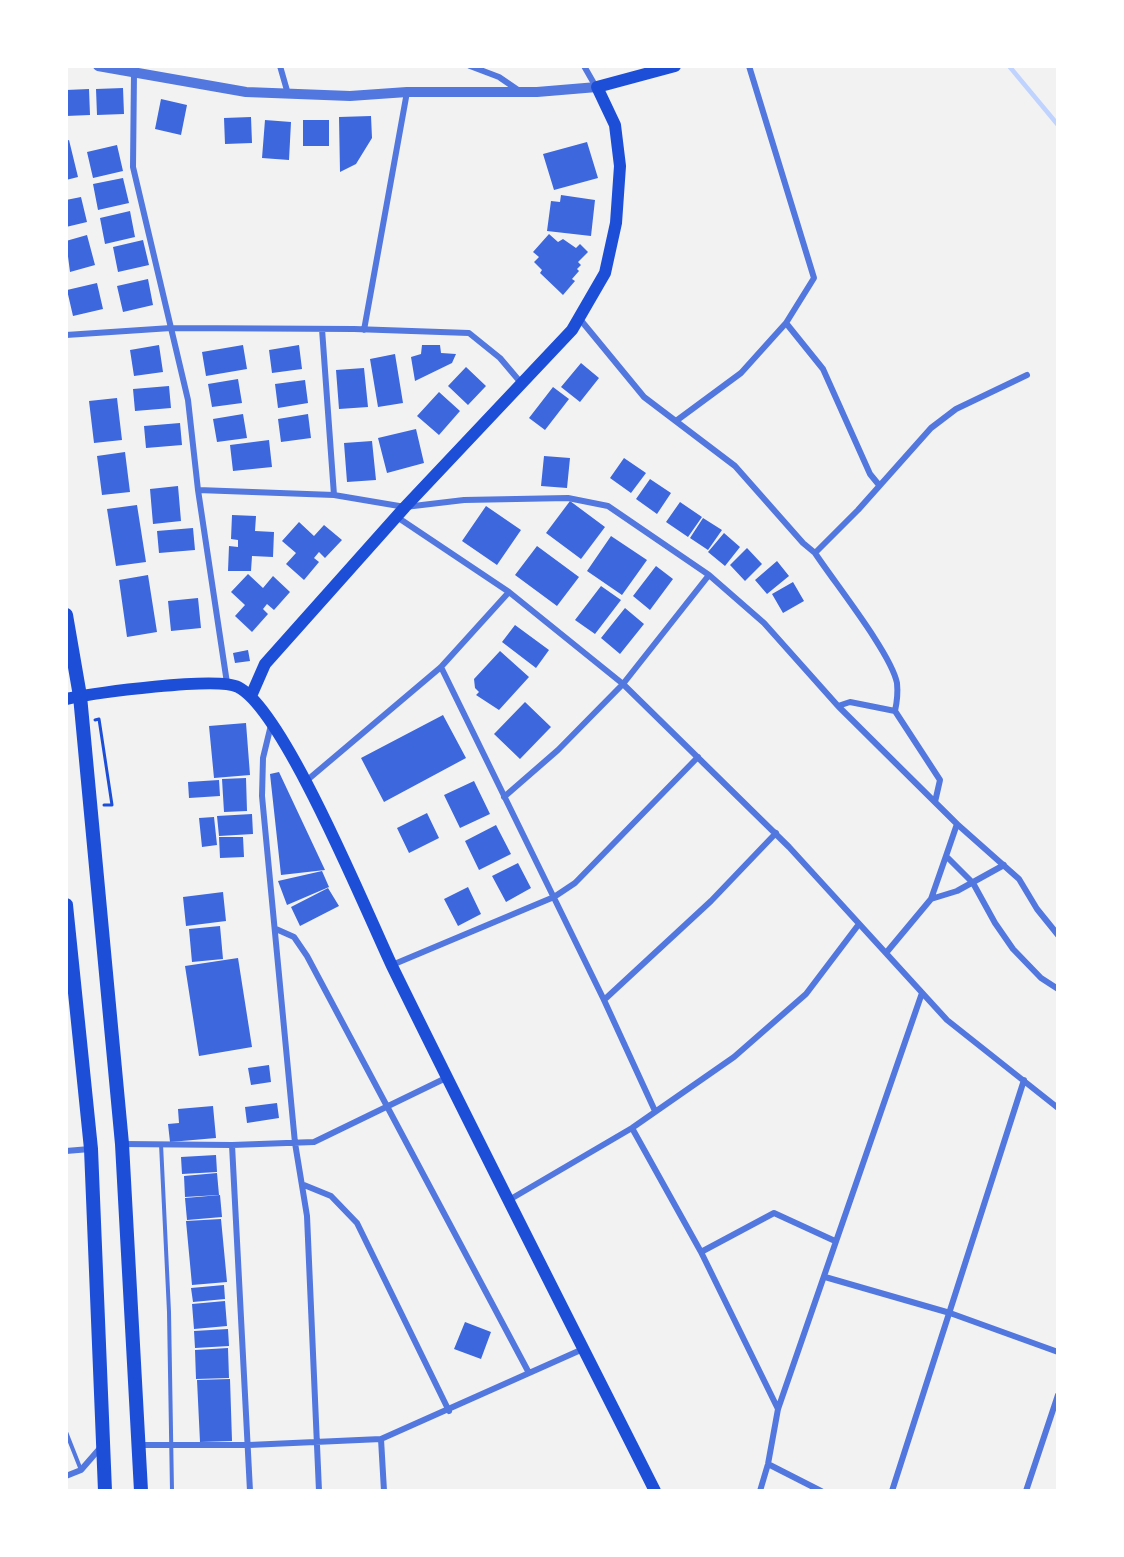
<!DOCTYPE html>
<style>
body{margin:0}
#map{position:relative;width:1124px;height:1557px;overflow:hidden;background:#f2f2f2;font-family:Literata,serif}
canvas{display:block}
.frame{position:absolute;inset:0;border:68px solid #fff;pointer-events:none}
</style>
<div id="map">
<canvas width="1124" height="1557"></canvas>
<div class="frame"></div>
</div>
<script>
const c = document.querySelector('canvas').getContext('2d');
c.lineJoin = 'round';
function trace(path, color, width, dash) { c.strokeStyle = color; c.lineWidth = width; c.lineCap = dash ? 'butt' : 'round'; c.setLineDash(dash || []); c.stroke(path); }
function fillPath(path, color) { c.fillStyle = color; c.fill(path, 'evenodd'); }
const stream = new Path2D(`
 M1009,66l49,59`);
const building = new Path2D(`
 M123,88l1,26 -27,1 -1,-26z
 M89,89l1,26 -24,1v-26z
 M161,99l26,6 -6,30 -26,-6z
 M371,116l1,22 -16,26 -16,8 -1,-55z
 M251,117l1,26 -27,1 -1,-26z
 M265,120l26,2 -2,38 -27,-2z
 M303,120h26v26h-26z
 M69,140l9,37 -12,3v-39z
 M587,142l11,36 -44,12 -11,-36z
 M117,145l6,26 -30,7 -6,-26z
 M123,178l6,25 -31,7 -5,-26z
 M561,195l34,5 -4,36 -44,-5 4,-30 9,1z
 M81,197l6,25 -21,5v-27z
 M130,211l5,26 -30,7 -5,-26z
 M549,234l9,8 5,-3 13,9 4,-4 8,8 -10,10 3,3 -4,4 2,2 -7,8 3,2 -12,14 -23,-22 2,-3 -8,-8 5,-5 -6,-5z
 M87,235l8,30 -25,7 -4,-31z
 M143,240l6,25 -31,7 -5,-25z
 M148,279l5,26 -30,7 -6,-26z
 M97,283l6,26 -30,7 -6,-26z
 M159,345l4,27 -29,4 -4,-26z
 M243,345l4,24 -41,7 -4,-24z
 M299,345l3,24 -30,4 -3,-23z
 M422,345h18l1,8 15,1 -4,9 -37,18 -4,-24 10,-3z
 M395,354l8,49 -25,4 -8,-48z
 M581,363l18,15 -19,24 -19,-15z
 M466,367l20,19 -18,19 -20,-19z
 M364,368l4,39 -29,2 -3,-39z
 M238,379l4,24 -30,4 -4,-23z
 M305,380l3,23 -30,5 -3,-24z
 M169,386l2,22 -36,3 -2,-22z
 M553,387l16,12 -24,31 -16,-12z
 M439,392l21,19 -21,24 -22,-19z
 M117,398l5,42 -28,3 -5,-42z
 M243,414l4,24 -30,4 -4,-23z
 M308,414l3,24 -30,4 -3,-23z
 M180,423l2,22 -36,3 -2,-22z
 M416,429l8,34 -37,10 -9,-35z
 M269,440l3,27 -39,4 -3,-26z
 M372,441l4,39 -29,2 -3,-39z
 M125,452l5,40 -28,3 -5,-39z
 M544,456l26,2 -3,30 -26,-2z
 M624,458l22,15 -15,20 -21,-15z
 M650,479l21,14 -14,21 -21,-15z
 M178,486l3,35 -28,3 -3,-35z
 M570,501l35,26 -24,32 -35,-26z
 M680,502l22,15 -14,20 -22,-15z
 M137,505l9,57 -30,4 -9,-57z
 M486,506l35,24 -24,35 -35,-24z
 M232,515l24,1 -1,15 19,1 -1,25 -21,-1 -1,15h-23l1,-25 9,1v-7l-7,-1z
 M703,518l19,12 -14,20 -18,-12z
 M299,522l15,14 10,-11 18,15 -17,18 -6,-6 -5,6 5,4 -15,18 -18,-16 10,-11 -14,-12z
 M193,528l2,22 -36,3 -2,-22z
 M724,533l16,14 -15,19 -17,-14z
 M611,536l36,24 -25,35 -35,-24z
 M537,546l42,31 -22,29 -42,-31z
 M747,548l15,16 -17,17 -15,-16z
 M777,561l12,15 -22,18 -12,-14z
 M656,566l17,13 -23,31 -17,-14z
 M248,574l15,14 10,-12 17,16 -16,18 -7,-6 -4,5 5,5 -16,18 -17,-16 10,-11 -14,-13z
 M148,575l9,57 -30,5 -8,-57z
 M793,582l11,19 -21,12 -11,-19z
 M601,586l20,14 -26,34 -20,-14z
 M198,598l3,30 -30,3 -3,-30z
 M625,608l19,16 -24,30 -19,-16z
 M515,625l34,25 -13,18 -34,-26z
 M248,650l2,11 -15,2 -2,-10z
 M500,651l29,26 -30,33 -23,-15 3,-3 -4,-4 -1,-9z
 M525,702l26,25 -31,32 -26,-25z
 M443,715l23,43 -82,44 -23,-44z
 M246,723l4,52 -36,3 -5,-52z
 M279,772l46,98 -44,5 -11,-101z
 M246,778l1,33 -23,1 -2,-33z
 M219,780l1,16 -31,2 -1,-16z
 M474,781l16,33 -30,14 -16,-33z
 M427,813l12,25 -30,15 -12,-25z
 M252,814l1,20 -34,2 -2,-20z
 M214,817l3,28 -15,2 -3,-29z
 M496,825l15,29 -32,16 -14,-29z
 M219,837h24l1,20 -24,1z
 M518,863l13,25 -25,14 -14,-26z
 M322,871l7,16 -42,18 -9,-24z
 M468,887l13,27 -23,12 -14,-27z
 M328,888l11,18 -39,20 -9,-19z
 M223,892l3,29 -40,5 -3,-29z
 M220,926l3,33 -31,3 -3,-33z
 M238,958l14,89 -53,9 -14,-90z
 M269,1065l2,17 -20,3 -3,-17z
 M277,1103l2,15 -32,5 -2,-16z
 M213,1106l3,32 -46,4 -2,-18 11,-1 -1,-14z
 M216,1155l1,17 -35,2 -1,-17z
 M217,1173l2,22 -34,2 -1,-21z
 M220,1195l2,22 -35,3 -2,-22z
 M221,1219l6,63 -35,3 -6,-64z
 M224,1285l1,14 -32,3 -2,-14z
 M225,1301l2,25 -33,3 -2,-25z
 M465,1322l26,10 -10,27 -27,-10z
 M228,1329l1,17 -34,2 -1,-17z
 M228,1348l1,30 -33,1 -1,-29z
 M230,1379l2,62 -32,1 -3,-62z`);
const path = new Path2D(`
 M95,720l4,-1 13,86h-8`);
const service = new Path2D(`
 M161,1144l8,168 3,179
 M66,1432l15,38`);
const minor = new Path2D(`
 M280,66l8,28
 M470,66l29,11 19,13
 M584,66l12,21
 M134,73l-1,94 55,233 10,90 29,193
 M579,318l65,79 91,69 68,77 12,10c19,29 76,100 82,130 1,10 0,19 -2,28l45,69 -5,22
 M786,323l37,46 47,105 9,11
 M322,329l12,166
 M364,330l43,-238
 M66,335l105,-7 183,1 115,4 31,25 22,26
 M676,421l65,-48 45,-50 28,-45 -65,-212
 M198,490l136,5 71,12 59,-7 104,-2 40,8 101,69 55,48 74,83 119,118 62,55 18,30 21,26
 M397,517l112,75 114,92 166,163 158,173 111,88
 M815,553l43,-43 73,-82 25,-19 71,-34
 M441,667l163,333 51,111
 M838,706l12,-4 45,9
 M271,725l-8,33 -1,38 33,347 12,73 12,275
 M305,782l136,-115 68,-75
 M504,797l54,-47 65,-66 86,-109
 M957,824l-11,32 27,27 22,40 18,26 28,29 17,11
 M931,899l26,-8 47,-26
 M276,929l18,8 13,19 222,417
 M886,953l45,-54 15,-43
 M392,965l162,-68 21,-14 123,-126
 M604,1000l107,-99 65,-68
 M632,1128l69,124 77,157
 M123,1144l109,1 82,-3 134,-65
 M232,1145l18,346
 M66,1151l24,-2
 M304,1185l27,11 26,27 92,188
 M509,1200l123,-72 102,-71 72,-63 53,-70
 M701,1252l73,-39 61,28
 M825,1277l125,36 108,39
 M381,1439l3,52
 M140,1445h109l132,-6 202,-90
 M768,1464l53,27
 M66,1476l15,-6 20,-23
 M760,1491l8,-27 10,-55 144,-416
 M892,1491l132,-411
 M1026,1491l32,-96`);
const tertiary = new Path2D(`
 M98,66l148,26 104,4 57,-4h130l60,-5`);
const secondary = new Path2D(`
 M251,696l14,-32 140,-157 167,-177 33,-57 11,-50 4,-57 -5,-41 -18,-38 78,-21
 M66,699c29,-6 151,-23 172,-12 46,23 128,224 154,279 86,176 175,350 263,525`);
const trunk = new Path2D(`
 M66,615l14,81 42,448 19,347
 M66,905l25,244 14,342`);
trace(stream, '#bfd3fe', 4.5);
fillPath(building, '#3d67dc');
trace(path, '#1d4ed8', 3);
trace(service, '#5277de', 4);
trace(minor, '#5277de', 6);
trace(tertiary, '#5277de', 10);
trace(secondary, '#1d4ed8', 12);
trace(trunk, '#1d4ed8', 14);
</script>
